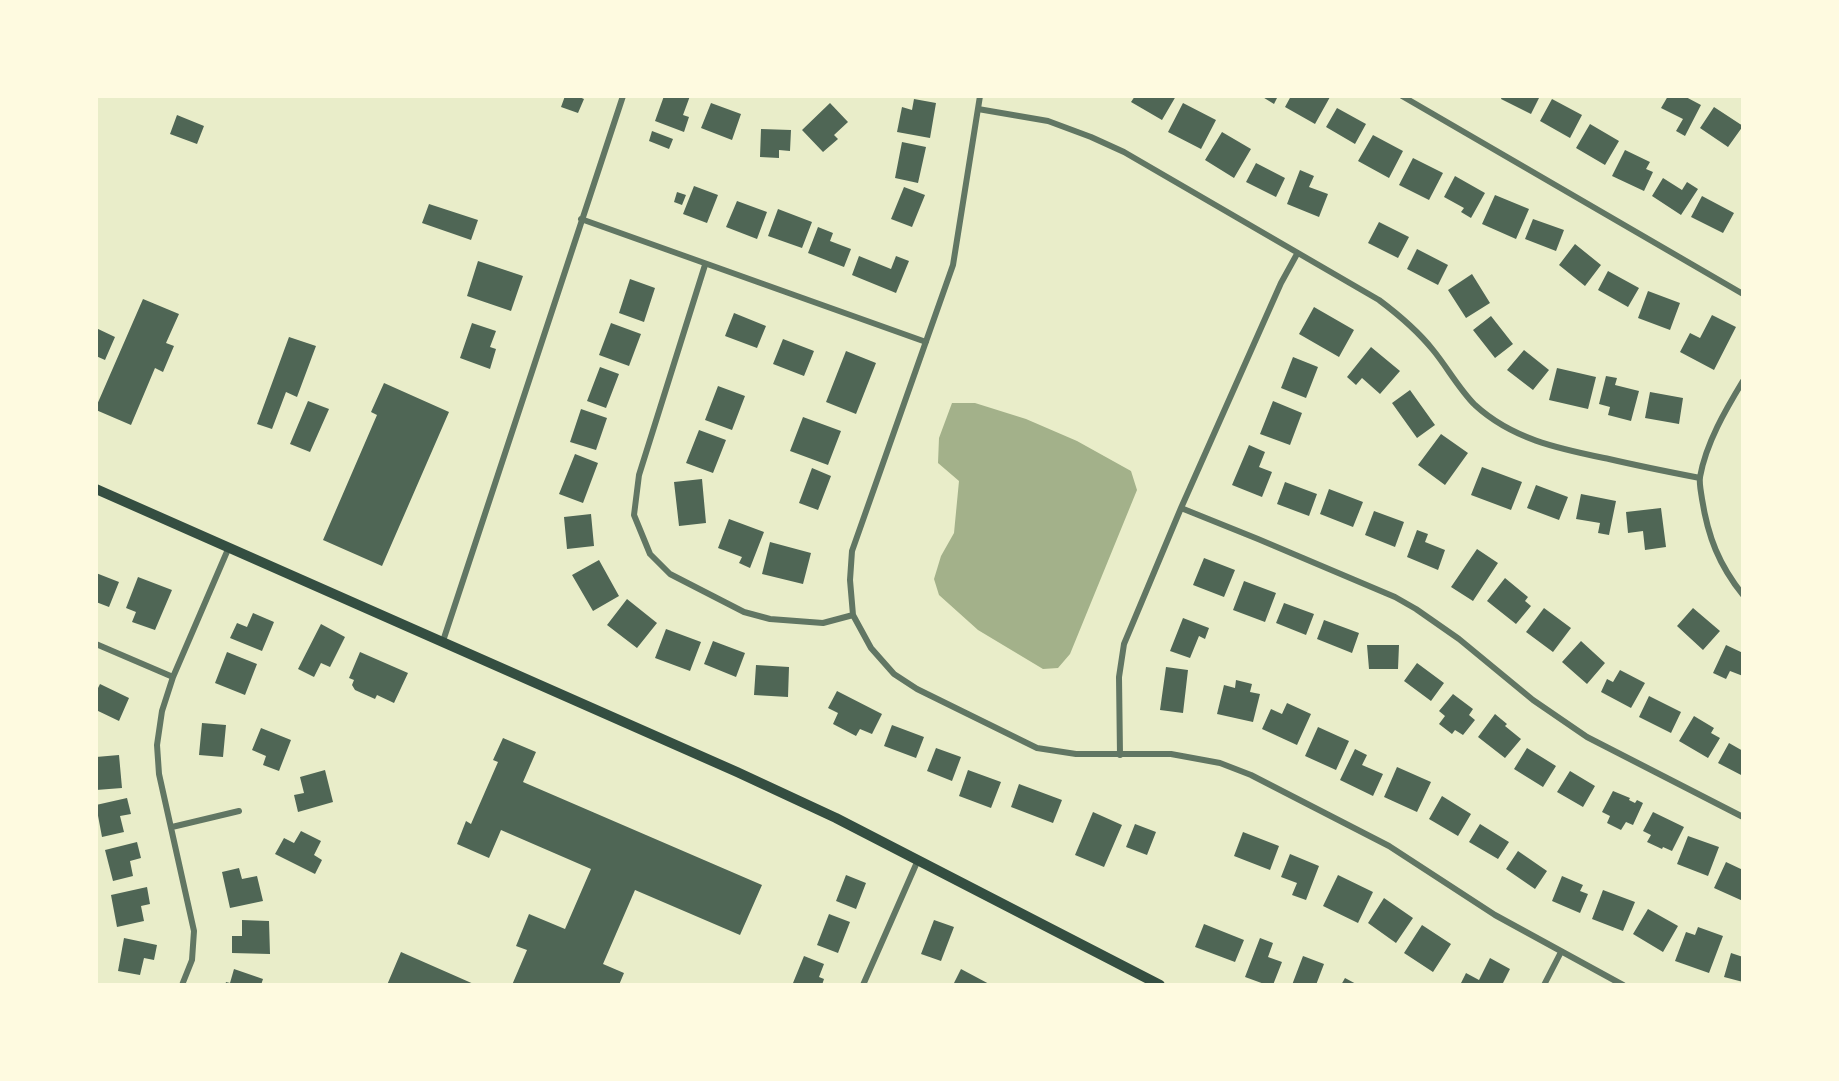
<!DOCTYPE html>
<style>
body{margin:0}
#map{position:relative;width:1839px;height:1081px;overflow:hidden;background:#e9edc9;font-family:Montserrat,sans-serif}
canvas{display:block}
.frame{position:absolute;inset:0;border:98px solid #fefae0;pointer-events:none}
</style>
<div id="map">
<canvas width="1839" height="1081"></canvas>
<div class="frame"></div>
</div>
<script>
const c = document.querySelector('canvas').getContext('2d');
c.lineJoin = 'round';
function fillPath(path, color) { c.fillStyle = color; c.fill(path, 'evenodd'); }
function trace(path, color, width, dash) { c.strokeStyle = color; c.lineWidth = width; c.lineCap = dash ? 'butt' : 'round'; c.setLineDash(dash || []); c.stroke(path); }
const water = new Path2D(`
 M952,403h23l51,16 51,22 54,30 6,19 -67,164 -12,14 -15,1 -65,-39 -39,-35 -5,-16 7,-23 13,-23 5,-52 -21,-18 1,-25z`);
const building = new Path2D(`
 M565,96h12l7,3 -6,14 -17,-6z
 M664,96h26l-7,19 6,2 -5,15 -29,-11z
 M1135,96h41l-14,24 -31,-18z
 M1261,96h17l-4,8z
 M1291,96h36l3,1 -15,27 -30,-17z
 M1502,96h38l-9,18 -30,-15z
 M1668,96h16l17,9 -16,31 -9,-5 7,-12 -22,-11z
 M914,99l22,4 -6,35 -33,-6 5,-25 10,3z
 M1552,99l30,16 -12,23 -30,-17z
 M711,103l30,11 -9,26 -31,-12z
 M830,103l18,19 -14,13 4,4 -15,13 -21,-22z
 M1183,103l33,17 -15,29 -33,-17z
 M1714,107l29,19 -15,21 -28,-19z
 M1337,108l29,16 -11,20 -29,-17z
 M177,115l27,11 -7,18 -27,-10z
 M1590,124l29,17 -14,24 -29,-17z
 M761,129l30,1 -1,21 -11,-1v8l-19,-1z
 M652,131l21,8 -4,10 -20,-8z
 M1222,132l29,17 -17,29 -29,-18z
 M1373,135l30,16 -14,27 -31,-17z
 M902,142l24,5 -8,36 -23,-5z
 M1625,150l25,12 -4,7 7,3 -9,19 -32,-15z
 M1413,158l30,15 -14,27 -30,-15z
 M1256,163l29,15 -9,19 -30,-15z
 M1300,170l14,6 -5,11 19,7 -9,23 -32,-13z
 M1455,176l30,17 -14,25 -10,-6 3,-4 -20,-11z
 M1663,178l19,12 5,-8 11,7 -17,26 -29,-19z
 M694,186l24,9 -11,28 -24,-9z
 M904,187l21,8 -13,32 -21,-8z
 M677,192l9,3 -4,10 -8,-3z
 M1495,195l34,14 -13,30 -34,-15z
 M1702,196l32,17 -11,20 -32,-16z
 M737,201l30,11 -10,27 -31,-12z
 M429,204l49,16 -7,20 -49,-17z
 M778,209l34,13 -10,26 -34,-12z
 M1533,219l31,11 -8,21 -31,-12z
 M1379,222l30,15 -11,21 -30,-15z
 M818,227l15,6 -3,8 21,8 -7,18 -36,-14z
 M1575,244l26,21 -16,21 -26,-21z
 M1417,249l31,16 -10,20 -31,-16z
 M859,256l32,13 5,-13 13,5 -13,32 -44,-18z
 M478,261l45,15 -12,35 -44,-15z
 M1608,271l31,17 -11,19 -30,-17z
 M1472,274l18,29 -24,15 -18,-28z
 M630,279l25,9 -11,34 -25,-9z
 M1648,291l32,12 -10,27 -32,-12z
 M143,299l36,15 -13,29 8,3 -11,26 -8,-4 -24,57 -35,-15v-3z
 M1314,307l40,23 -15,27 -40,-23z
 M734,313l32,13 -9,22 -32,-12z
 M1712,315l24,12 -22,43 -34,-18 10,-19 10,5z
 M1491,316l22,28 -18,14 -22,-28z
 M472,323l24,8 -6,16 6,2 -6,20 -30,-11z
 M611,323l30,11 -12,32 -30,-11z
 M96,328l19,9 -10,23 -9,-4z
 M289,337l27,9 -19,51 -11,-5 -14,37 -15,-5z
 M783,339l31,12 -10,25 -31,-12z
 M1371,347l29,24 -20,23 -18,-16 -6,7 -9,-8z
 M1524,350l25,20 -16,20 -26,-20z
 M846,351l30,12 -20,51 -30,-12z
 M1293,357l25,10 -12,31 -25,-10z
 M600,367l19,7 -13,34 -19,-7z
 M1557,368l39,9 -8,32 -39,-9z
 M1606,376l11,2 -2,7 24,6 -8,30 -23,-6 2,-8 -11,-3z
 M384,383l65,29 -67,154 -59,-26 54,-125 -6,-3z
 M718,386l27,10 -13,34 -27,-10z
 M1410,390l25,35 -18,13 -25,-35z
 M1650,392l33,6 -4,26 -34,-6z
 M308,401l21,8 -19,43 -20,-8z
 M1273,401l29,12 -12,32 -30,-11z
 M581,409l26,9 -11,32 -26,-8z
 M803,417l38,14 -13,34 -38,-14z
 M699,430l27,10 -13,33 -27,-10z
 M1441,434l27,19 -23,32 -27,-20z
 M1249,445l16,7 -6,15 13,5 -10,25 -30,-12z
 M575,454l23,9 -15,40 -24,-9z
 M1482,467l40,15 -11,28 -40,-15z
 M812,468l19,8 -13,34 -19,-7z
 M702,479l4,44 -27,3 -5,-44z
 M1285,482l32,12 -8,22 -32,-12z
 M1536,485l32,12 -9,23 -32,-12z
 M1329,489l34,13 -10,25 -33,-13z
 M1581,494l35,7 -7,34 -11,-2 2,-10 -24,-4z
 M1661,508l5,39 -21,3 -2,-19 -15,2 -2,-21z
 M1374,511l30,11 -9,25 -30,-12z
 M591,514l3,32 -27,3 -3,-32z
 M729,519l35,13 -14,36 -11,-5 3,-6 -24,-9z
 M1417,530l11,4 -3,8 20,8 -7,20 -31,-13z
 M770,542l41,11 -8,31 -41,-10z
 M1477,549l21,14 -25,38 -22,-14z
 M1204,558l31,12 -11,27 -31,-12z
 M599,560l20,36 -26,15 -21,-36z
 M96,573l23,9 -10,25 -13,-5z
 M138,577l34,13 -17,40 -23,-8 4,-10 -10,-4z
 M1505,578l23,19 -3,4 6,5 -15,18 -29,-23z
 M1244,581l32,12 -11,29 -32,-12z
 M627,599l30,24 -20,25 -30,-23z
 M1284,603l30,11 -8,21 -30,-12z
 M1544,608l27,20 -18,24 -27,-20z
 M1693,608l27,23 -17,19 -26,-24z
 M253,613l21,9 -12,29 -32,-13 7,-15 10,4z
 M1183,618l26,10 -4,11 -6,-3 -9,22 -20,-7z
 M1324,620l35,13 -7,20 -35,-14z
 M321,624l24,13 -15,30 -9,-4 -7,14 -16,-8z
 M666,629l35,13 -11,29 -35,-13z
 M713,641l32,12 -9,24 -32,-13z
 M1581,641l24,22 -18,21 -25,-22z
 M1367,645h32l-1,24h-29z
 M1726,645l17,8v23l-13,-5 -4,8 -13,-6z
 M227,652l30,12 -12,31 -30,-12z
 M360,652l48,21 -14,30 -17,-8 -2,4 -20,-9 -3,-5 2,-5 -5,-2z
 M1417,663l27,20 -13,18 -27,-20z
 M756,665l33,2 -1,30 -34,-2z
 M1166,667l22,3 -5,43 -23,-3z
 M1620,670l25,13 -14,25 -30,-16 6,-13 6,3z
 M1236,680l16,4 -2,8 10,2 -7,28 -36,-8 7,-29 11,3z
 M100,684l29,14 -10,23 -23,-11v-18z
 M837,691l45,23 -10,20 -12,-5 -4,7 -23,-12 5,-11 -10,-5z
 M1453,694l20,15 -4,6 6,5 -12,15 -8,-5 -3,4 -13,-10 6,-8 -6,-5z
 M1649,696l32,16 -10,21 -32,-16z
 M1287,703l24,11 -14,31 -35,-16 9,-20 11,5z
 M1495,714l12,10 -2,2 16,13 -16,19 -27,-21z
 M1694,716l20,12 -3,5 9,5 -12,20 -29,-17z
 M202,723l24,2 -3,32 -24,-2z
 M892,725l32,12 -8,21 -32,-12z
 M1318,727l31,14 -13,29 -31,-14z
 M261,728l30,12 -12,31 -16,-6 3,-9 -14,-6z
 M503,738l33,14 -13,30 239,103 -22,50 -105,-45 -32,74 21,9 -5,12h-107l15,-35 -11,-4 13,-32 36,15 26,-60 -90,-39 -12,28 -32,-14 9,-23 5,3 27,-62 -5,-2z
 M1729,743l14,8v25l-25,-13z
 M936,748l25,9 -9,24 -25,-10z
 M1527,748l29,18 -13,21 -29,-18z
 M1355,749l12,6 -5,10 21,9 -10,22 -33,-16z
 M119,755l3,33 -26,2v-33z
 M1397,767l34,15 -14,30 -33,-15z
 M325,770l8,32 -35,10 -4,-17 10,-2 -4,-16z
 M968,770l33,12 -10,26 -32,-12z
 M1570,771l25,15 -12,21 -26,-15z
 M1019,784l43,16 -9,23 -42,-16z
 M1613,791l17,7 -1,2 6,3 2,-3 6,3 -10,22 -7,-3 -5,8 -14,-7 3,-7 -8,-4z
 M1442,796l29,18 -13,22 -29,-17z
 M127,798l4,16 -11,2 4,16 -22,5 -6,-32z
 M1093,812l29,13 -18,42 -29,-12z
 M1653,812l31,15 -12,24 -9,-4 -1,2 -15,-7 4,-7 -8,-4z
 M1135,824l21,8 -9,23 -21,-8z
 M1480,824l29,18 -11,17 -29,-17z
 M301,831l20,10 -7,14 8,5 -7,14 -40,-20 9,-16 10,5z
 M1243,832l36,14 -9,24 -36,-14z
 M1688,836l31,11 -11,29 -31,-12z
 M137,842l4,16 -11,3 3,15 -20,5 -8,-31z
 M1518,851l29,20 -12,18 -29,-20z
 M1290,854l29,12 -13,34 -14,-5 5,-12 -16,-6z
 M1726,862l17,8v31l-29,-13z
 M239,868l3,11 15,-3 6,25 -33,7 -8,-36z
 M846,875l20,8 -10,26 -20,-8z
 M1338,875l35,17 -15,31 -35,-17z
 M1562,876l21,9 -3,6 8,3 -8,19 -28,-12z
 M147,887l3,17 -9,2 3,15 -27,6 -6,-32z
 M1603,890l32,12 -12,29 -31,-12z
 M1384,898l29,20 -17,25 -28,-20z
 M1648,909l30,17 -15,26 -30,-18z
 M829,914l21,8 -12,31 -21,-8z
 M242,920l27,1 1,33 -38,-1v-17h10z
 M934,920l20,7 -13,34 -20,-7z
 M1204,924l40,16 -9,22 -40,-15z
 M1422,925l29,19 -18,28 -29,-19z
 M1698,927l25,9 -14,37 -34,-12 11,-29 9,3z
 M124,938l33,7 -3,15 -10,-2 -4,17 -22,-4z
 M1260,938l13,5 -5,14 14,5 -9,23h-6l-22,-8z
 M401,952l75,33h-89z
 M1731,953l12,4v25l-19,-5z
 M804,956l20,8 -5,13 5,2 -2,6h-23l-6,-2z
 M1303,956l21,8 -8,21h-24z
 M1490,958l20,11 -8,16h-37l-4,-2 5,-10 13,7z
 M234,969l29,10 -2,6h-36l1,-3 4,1z
 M961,969l30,16h-38z
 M1345,978l13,7h-17z`);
const minor = new Path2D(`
 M980,96l-27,169 -101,286 -2,29 3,35 18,33 23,26 23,15 120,59 39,6h95l49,9 31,12 138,71 106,69 128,70
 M1402,96l341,198
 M978,109l70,12 43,16 33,15 255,148c20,15 38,30 54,50 14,17 26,39 42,55 38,35 86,44 134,54 30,7 60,13 91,19
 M581,219l345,123
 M705,265l-66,210 -5,40 16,39 20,20 74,38 26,7 53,4 30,-8
 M1743,381c-17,28 -37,62 -43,96 -1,6 1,15 2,22 6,38 17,66 41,96
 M1181,508l77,31 137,58 21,12 43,30 74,61 54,37 156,80
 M443,641l180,-545
 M96,644l77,33
 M1120,755l-1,-78 5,-33 57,-136 100,-225 16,-29
 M172,827l67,-16
 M182,985l10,-25 2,-29 -35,-157 -2,-29 5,-34 11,-34 56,-130
 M863,985l55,-125
 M1544,985l17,-33`);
const secondary = new Path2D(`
 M96,489l641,283 99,46 324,167`);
fillPath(water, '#a3b18a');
fillPath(building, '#4f6655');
trace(minor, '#617663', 6);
trace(secondary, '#344e41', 10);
</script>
